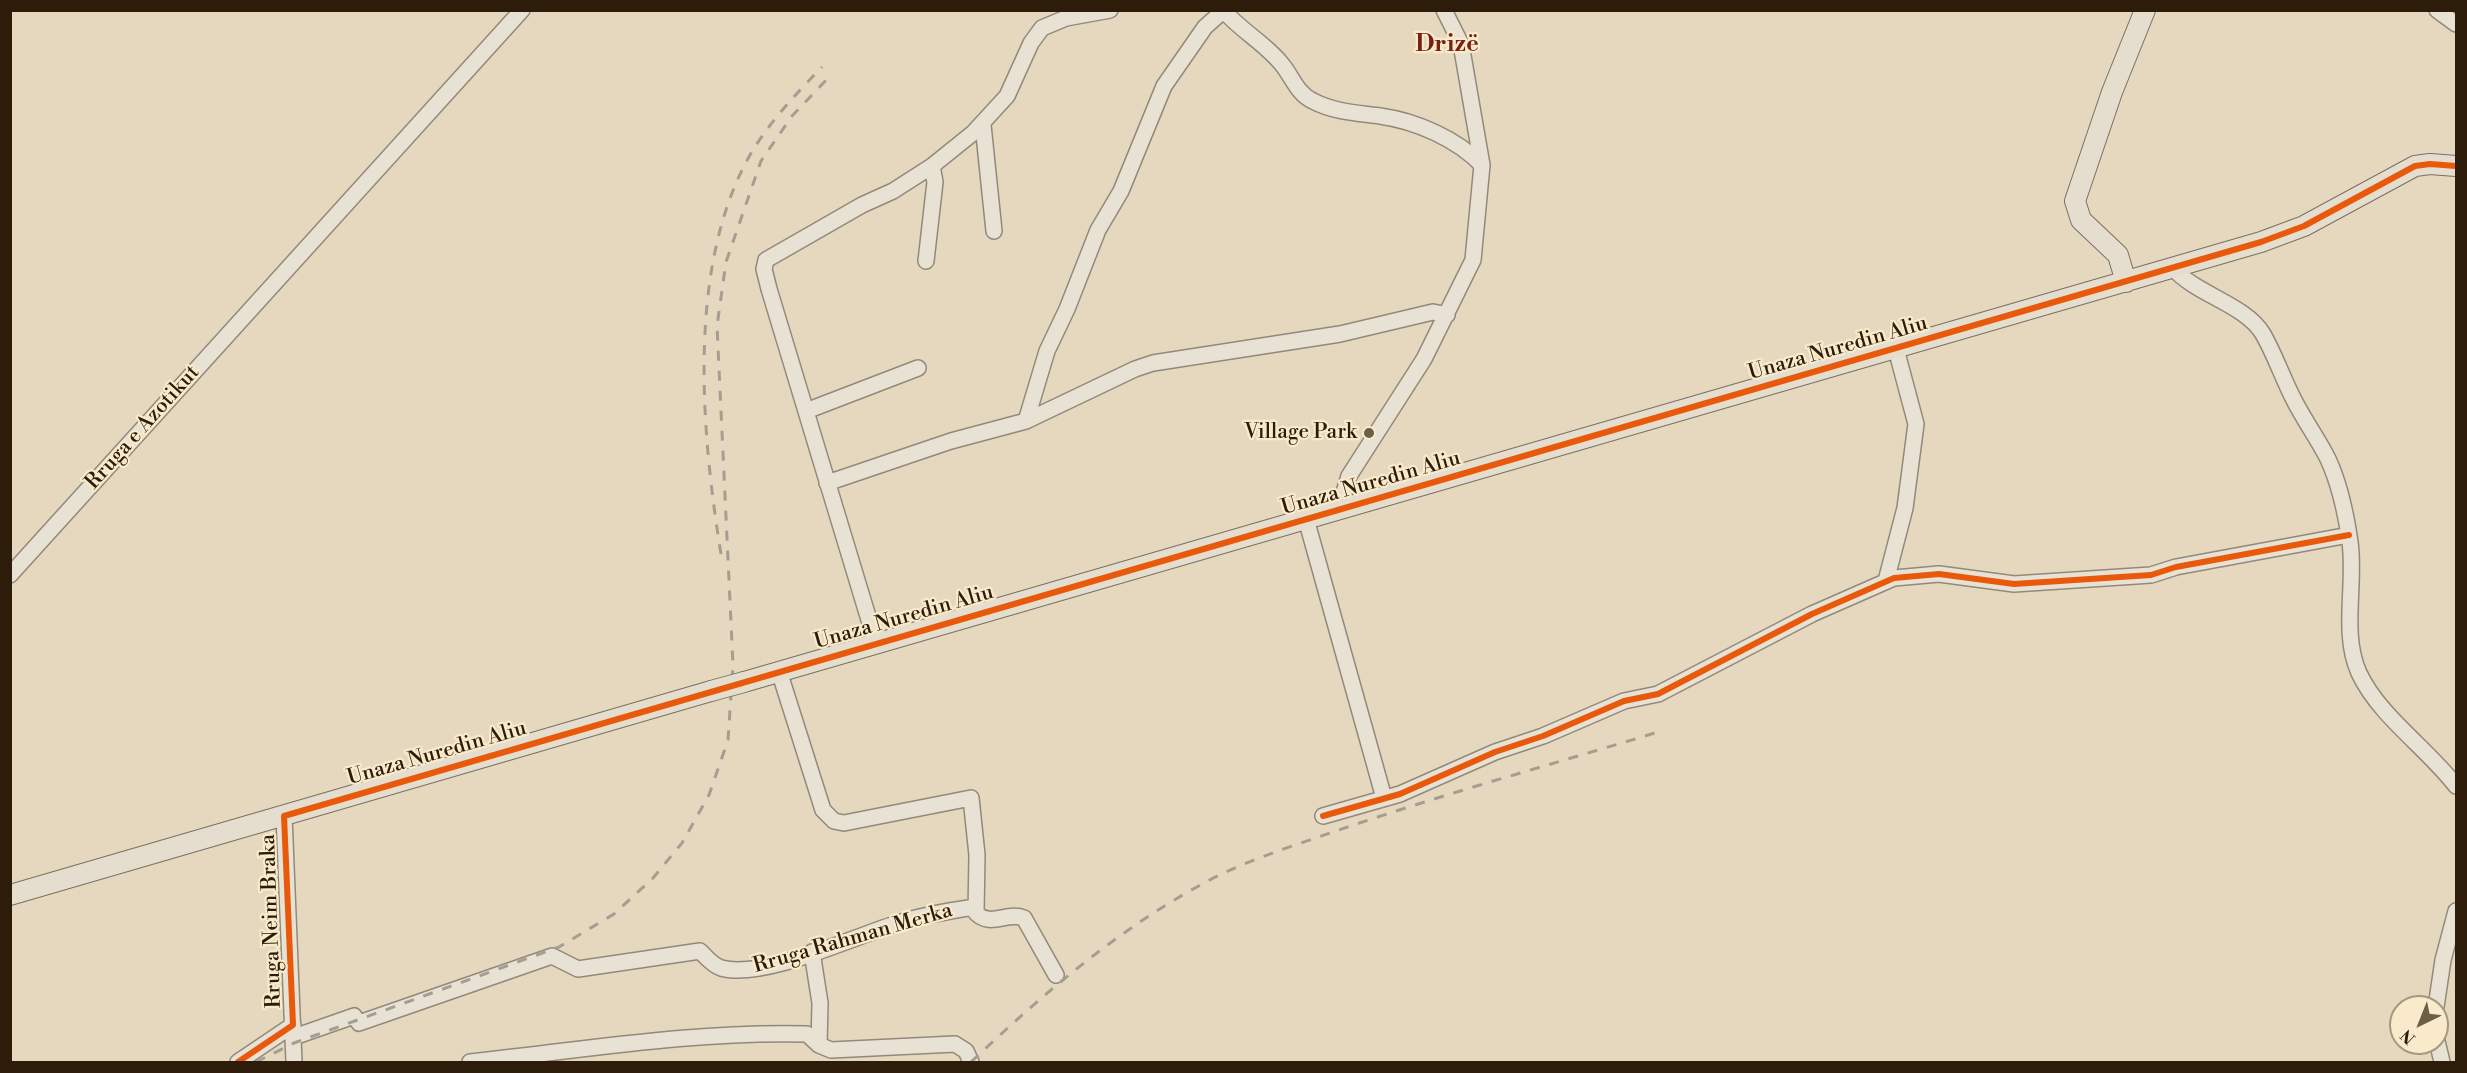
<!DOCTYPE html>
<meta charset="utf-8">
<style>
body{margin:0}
#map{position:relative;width:2467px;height:1073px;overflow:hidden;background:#e5d8be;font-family:"Libre Bodoni",serif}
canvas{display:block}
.frame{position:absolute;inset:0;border:12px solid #2c1c09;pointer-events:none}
.north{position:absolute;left:2389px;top:995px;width:60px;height:60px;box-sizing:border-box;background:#f8eaca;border:2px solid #a6987d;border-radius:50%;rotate:223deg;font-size:16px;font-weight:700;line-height:24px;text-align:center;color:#2c1c09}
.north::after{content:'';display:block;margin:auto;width:21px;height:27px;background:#6d5e48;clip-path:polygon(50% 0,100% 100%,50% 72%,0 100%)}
</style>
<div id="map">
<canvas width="2467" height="1073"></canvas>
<div class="frame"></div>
<div class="north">N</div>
</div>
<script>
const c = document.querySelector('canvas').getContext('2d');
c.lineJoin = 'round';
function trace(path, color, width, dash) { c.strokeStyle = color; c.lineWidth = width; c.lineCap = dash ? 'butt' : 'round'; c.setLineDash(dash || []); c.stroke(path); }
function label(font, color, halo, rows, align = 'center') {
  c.font = font + ' "Libre Bodoni",serif'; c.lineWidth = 4.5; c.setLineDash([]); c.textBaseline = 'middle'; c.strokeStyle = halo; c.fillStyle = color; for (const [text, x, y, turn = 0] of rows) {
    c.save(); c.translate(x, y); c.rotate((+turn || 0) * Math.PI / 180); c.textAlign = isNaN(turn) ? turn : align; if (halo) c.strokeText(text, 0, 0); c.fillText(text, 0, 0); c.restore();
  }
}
const minor = new Path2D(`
 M1223,10c18,21 45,35 61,57 9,12 14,27 29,34 21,11 44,12 67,15 36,5 77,23 102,49
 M2437,10l19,14
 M983,125l11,106
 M926,261l9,-79 -3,-16
 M2172,267c24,28 73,37 91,67 12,21 20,45 31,66 10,20 24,39 34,59 12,26 18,55 22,83 6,43 -9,91 9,131 20,43 68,75 97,113
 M806,411l112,-43
 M1026,421l21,-70 20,-42 31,-79 23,-39 43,-105 41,-59 18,-16
 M827,483l124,-42 75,-20 109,-52 18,-6 187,-29 93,-22 14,3
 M1343,509l1,-17 5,-16 75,-117 49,-99 9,-95 -21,-121 -17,-34
 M1306,519l78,279
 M10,575l512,-565
 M1886,581l19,-73 11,-84 -20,-75
 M876,643l-107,-354 -5,-20 2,-9 96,-55 31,-14 39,-25 41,-33 34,-37 24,-53 11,-15 24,-10 44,-8
 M779,671l44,139 11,11 10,2 127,-25 6,57 -1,58c15,15 31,-2 48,5l32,57
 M284,816l10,246
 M1323,816l77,-22 95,-42 48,-16 81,-35 34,-7 154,-80 82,-36 45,-4 75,10 137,-9 25,-8 173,-32
 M812,952l8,51 -1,42
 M2436,1007l7,-47 13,-49
 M294,1037l60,-21 5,7 193,-67 26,13 122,-18c6,6 12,14 21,17 42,12 134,-32 177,-45 25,-8 50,-12 77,-16
 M2437,1041l5,21
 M238,1062l55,-37
 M470,1062c113,-12 223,-31 337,-28l12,11 12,5 124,-6 11,7 5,11`);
const major = new Path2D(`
 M2126,282l-8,-27 -37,-35 -6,-19 37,-109 33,-82
 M744,682l1517,-440 43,-16 111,-60 15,-2 26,2
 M10,895l701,-204`);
const rail = new Path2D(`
 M721,554c-20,-123 -35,-293 32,-404 19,-31 44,-57 69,-83
 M256,1062l38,-19 265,-96 55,-33 39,-36 29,-35 27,-48 19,-55 5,-75 -16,-339 9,-64 35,-101 31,-45 38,-40
 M971,1062c69,-65 140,-127 224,-174 43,-25 92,-40 138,-56 107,-37 217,-67 325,-100`);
const majorBridge = new Path2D(`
 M711,691l33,-9`);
const cycleway = new Path2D(`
 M1323,816l77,-22 95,-42 48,-16 81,-35 34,-7 154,-80 82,-36 45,-4 75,10 137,-9 25,-8 173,-32
 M238,1062l55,-37 -9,-209 1977,-574 43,-16 111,-60 15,-2 26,2`);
const markers = [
 [1369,433,6,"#6d5e48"]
];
const streetNames = [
 ["Unaza Nuredin Aliu",1838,349,-16],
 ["Rruga e Azotikut",143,428,-48],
 ["Unaza Nuredin Aliu",1371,484,-16],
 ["Unaza Nuredin Aliu",904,618,-16],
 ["Unaza Nuredin Aliu",437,754,-16],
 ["Rruga Neim Braka",272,921,-92],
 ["Rruga Rahman Merka",853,939,-16]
];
const poiNames = [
 ["Village Park",1357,433]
];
const quarterNames = [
 ["Drizë",1447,45]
];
trace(minor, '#938979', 18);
trace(major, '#797060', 22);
trace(minor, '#e8e2d5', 15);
trace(major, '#e5dece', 20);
trace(rail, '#a49e92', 3, [10, 10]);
trace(majorBridge, '#797060', 22, []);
trace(majorBridge, '#e5dece', 20);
trace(cycleway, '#e8590c', 6);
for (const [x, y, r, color] of markers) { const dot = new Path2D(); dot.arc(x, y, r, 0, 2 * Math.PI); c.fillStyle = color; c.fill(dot); trace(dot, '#f8eaca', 2); }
label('21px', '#2c1c09', '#f8eaca', streetNames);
label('21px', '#2c1c09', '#f8eaca', poiNames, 'right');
label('bold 24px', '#7a1f14', '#f8eaca', quarterNames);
</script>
